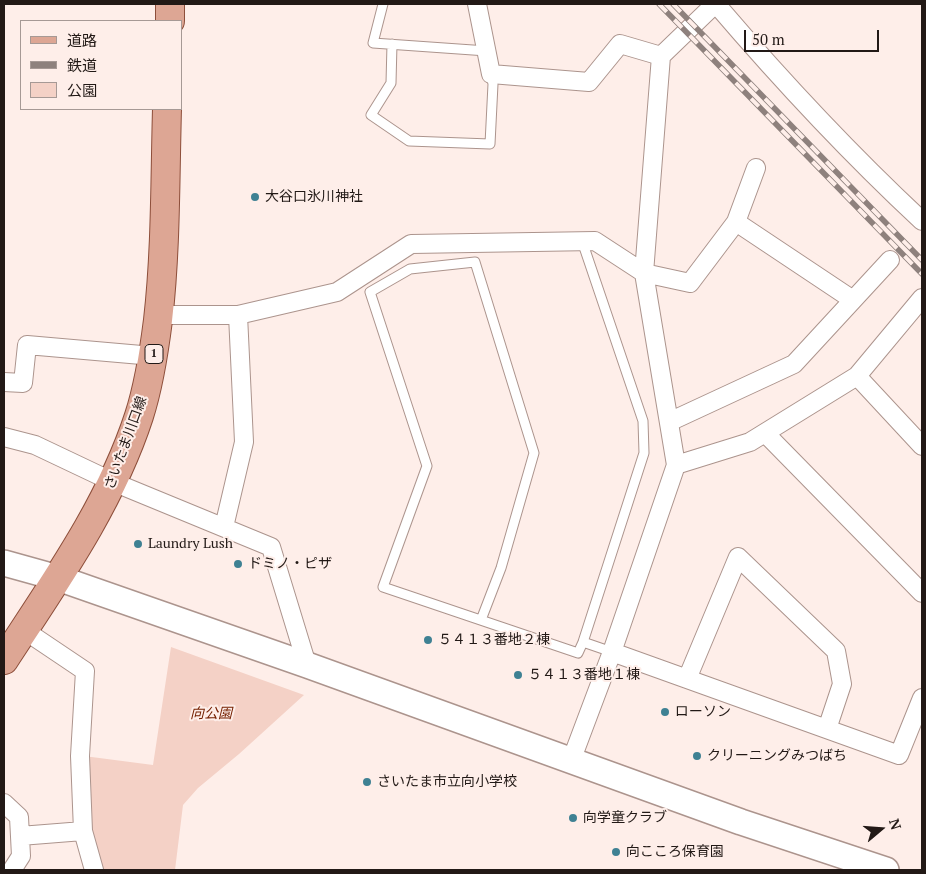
<!DOCTYPE html>
<meta charset="utf-8">
<style>
body{margin:0}
#map{position:relative;width:926px;height:874px;overflow:hidden;background:#feeee9;font-family:"PT Serif","Noto Sans JP",serif}
canvas{display:block}
.frame{position:absolute;inset:0;border:5px solid #221916;pointer-events:none}
.legend{position:absolute;left:20px;top:20px;width:162px;height:90px;box-sizing:border-box;background:#feeee9;border:1px solid #a69995;margin:0;padding:6px 9px;list-style:none;font-size:15px;color:#221916}
.legend li{display:flex;align-items:center;gap:10px;height:25px}
.legend b{width:25px;border:1px solid #a69995}
.north{position:absolute;left:856px;top:804px;width:50px;height:50px;-webkit-text-stroke:4px #feeee9;paint-order:stroke;rotate:72deg;font-size:14px;font-weight:700;line-height:20px;text-align:center;color:#221916}
.north::after{content:'';display:block;margin:auto;width:18px;height:22px;background:#221916;clip-path:polygon(50% 0,100% 100%,50% 72%,0 100%)}
.scale{position:absolute;left:744px;top:30px;width:135px;height:22px;box-sizing:border-box;border:2px solid #221916;border-top:0;padding-left:6px;font-size:15px;line-height:18px;white-space:nowrap;color:#221916;-webkit-text-stroke:4px #feeee9;paint-order:stroke}
</style>
<div id="map">
<canvas width="926" height="874"></canvas>
<div class="frame"></div>
<ul class="legend">
<li><b style="height:6px;background:#dda694"></b>道路</li>
<li><b style="height:6px;background:#8e817d"></b>鉄道</li>
<li><b style="height:14px;background:#f4d1c6"></b>公園</li>
</ul>
<div class="north">N</div>
<div class="scale">50 m</div>
</div>
<script>
const c = document.querySelector('canvas').getContext('2d');
c.lineJoin = 'round';
function fillPath(path, color) { c.fillStyle = color; c.fill(path, 'evenodd'); }
function trace(path, color, width, dash) { c.strokeStyle = color; c.lineWidth = width; c.lineCap = dash ? 'butt' : 'round'; c.setLineDash(dash || []); c.stroke(path); }
function label(font, color, halo, rows, align = 'center') {
  c.font = font + ' "PT Serif","Noto Sans JP",serif'; c.lineWidth = 4; c.setLineDash([]); c.textBaseline = 'middle'; c.strokeStyle = halo; c.fillStyle = color; for (const [text, x, y, turn = 0] of rows) {
    c.save(); c.translate(x, y); c.rotate((+turn || 0) * Math.PI / 180); c.textAlign = isNaN(turn) ? turn : align; if (halo) c.strokeText(text, 0, 0); c.fillText(text, 0, 0); c.restore();
  }
}
const green = new Path2D(`
 M171,647l133,48 -65,59 -41,34 -15,17 -8,65h-77l-12,-70 -2,-44 69,9z`);
const lane = new Path2D(`
 M383,4l-10,39 114,8
 M392,44l-1,39 -20,32 38,26 81,3 3,-60 -2,-10
 M481,620l20,-52 33,-115 -59,-191 -65,7 -40,23 57,174 -44,121 195,66 5,-11 61,-189 -1,-32 -61,-180
 M583,642l29,10`);
const street = new Path2D(`
 M477,4l14,70 98,8 31,-38 41,12 -17,217 32,192 -64,187 -41,109
 M716,4c65,76 133,149 206,217
 M661,56l54,-52
 M736,222l117,78
 M158,315h80l99,-23 74,-48 184,-3 49,32 46,10 46,-61 20,-54
 M857,376l65,70
 M4,382l19,1 4,-38 126,11
 M669,422l125,-58 96,-104
 M765,433l157,160
 M4,437l31,8 78,37 158,65 36,118
 M676,465l74,-23 107,-66 65,-78
 M224,527l20,-85 -6,-127
 M24,630l61,41 -5,85 3,75 11,39
 M612,652l287,103 23,-57
 M687,679l51,-122 98,94 6,33 -15,45
 M4,803l15,14 2,39 -9,14
 M20,836l63,-5`);
const secondary = new Path2D(`
 M4,563l54,15 249,87 434,157 145,48`);
const primary = new Path2D(`
 M170,21v-17
 M4,660c51,-78 106,-155 135,-244 10,-31 15,-64 19,-96 8,-70 7,-141 9,-211`);
const rail = new Path2D(`
 M659,4l263,270
 M673,4l249,256`);
const markers = [
 [255,197,5,"#3f8193"],
 [138,544,5,"#3f8193"],
 [238,564,5,"#3f8193"],
 [428,640,5,"#3f8193"],
 [518,675,5,"#3f8193"],
 [665,712,5,"#3f8193"],
 [697,756,5,"#3f8193"],
 [367,782,5,"#3f8193"],
 [573,818,5,"#3f8193"],
 [616,852,5,"#3f8193"]
];
const shields = [
 [154,354,18]
];
const shieldNames = [
 ["1",154,354]
];
const poiNames = [
 ["大谷口氷川神社",265,197],
 ["Laundry Lush",148,544],
 ["ドミノ・ピザ",248,564],
 ["５４１３番地２棟",438,640],
 ["５４１３番地１棟",528,675],
 ["ローソン",675,712],
 ["クリーニングみつばち",707,756],
 ["さいたま市立向小学校",377,782],
 ["向学童クラブ",583,818],
 ["向こころ保育園",626,852]
];
const streetNames = [
 ["さいたま川口線",126,443,-70]
];
const parkNames = [
 ["向公園",211,714]
];
fillPath(green, '#f4d1c6');
trace(lane, '#ac948d', 11);
trace(street, '#ac948d', 20);
trace(secondary, '#ac948d', 28);
trace(primary, '#8d4e3a', 30);
trace(lane, '#fff', 9);
trace(street, '#fff', 18);
trace(secondary, '#fff', 25);
trace(primary, '#dda694', 28);
trace(rail, '#8e817d', 5.5);
trace(rail, '#feeee9', 4, [11]);
for (const [x, y, r, color] of markers) { const dot = new Path2D(); dot.arc(x, y, r, 0, 2 * Math.PI); c.fillStyle = color; c.fill(dot); trace(dot, '#feeee9', 2); }
for (const [x, y, w] of shields) { const box = new Path2D(); box.roundRect(x - w / 2, y - 9.5, w, 19, 4); c.fillStyle = '#feeee9'; c.fill(box); trace(box, '#221916', 1); }
label('bold 12px', '#221916', null, shieldNames);
label('14px', '#221916', '#feeee9', poiNames, 'left');
label('14px', '#221916', '#feeee9', streetNames);
label('italic 14px', '#752000', '#feeee9', parkNames);
</script>
